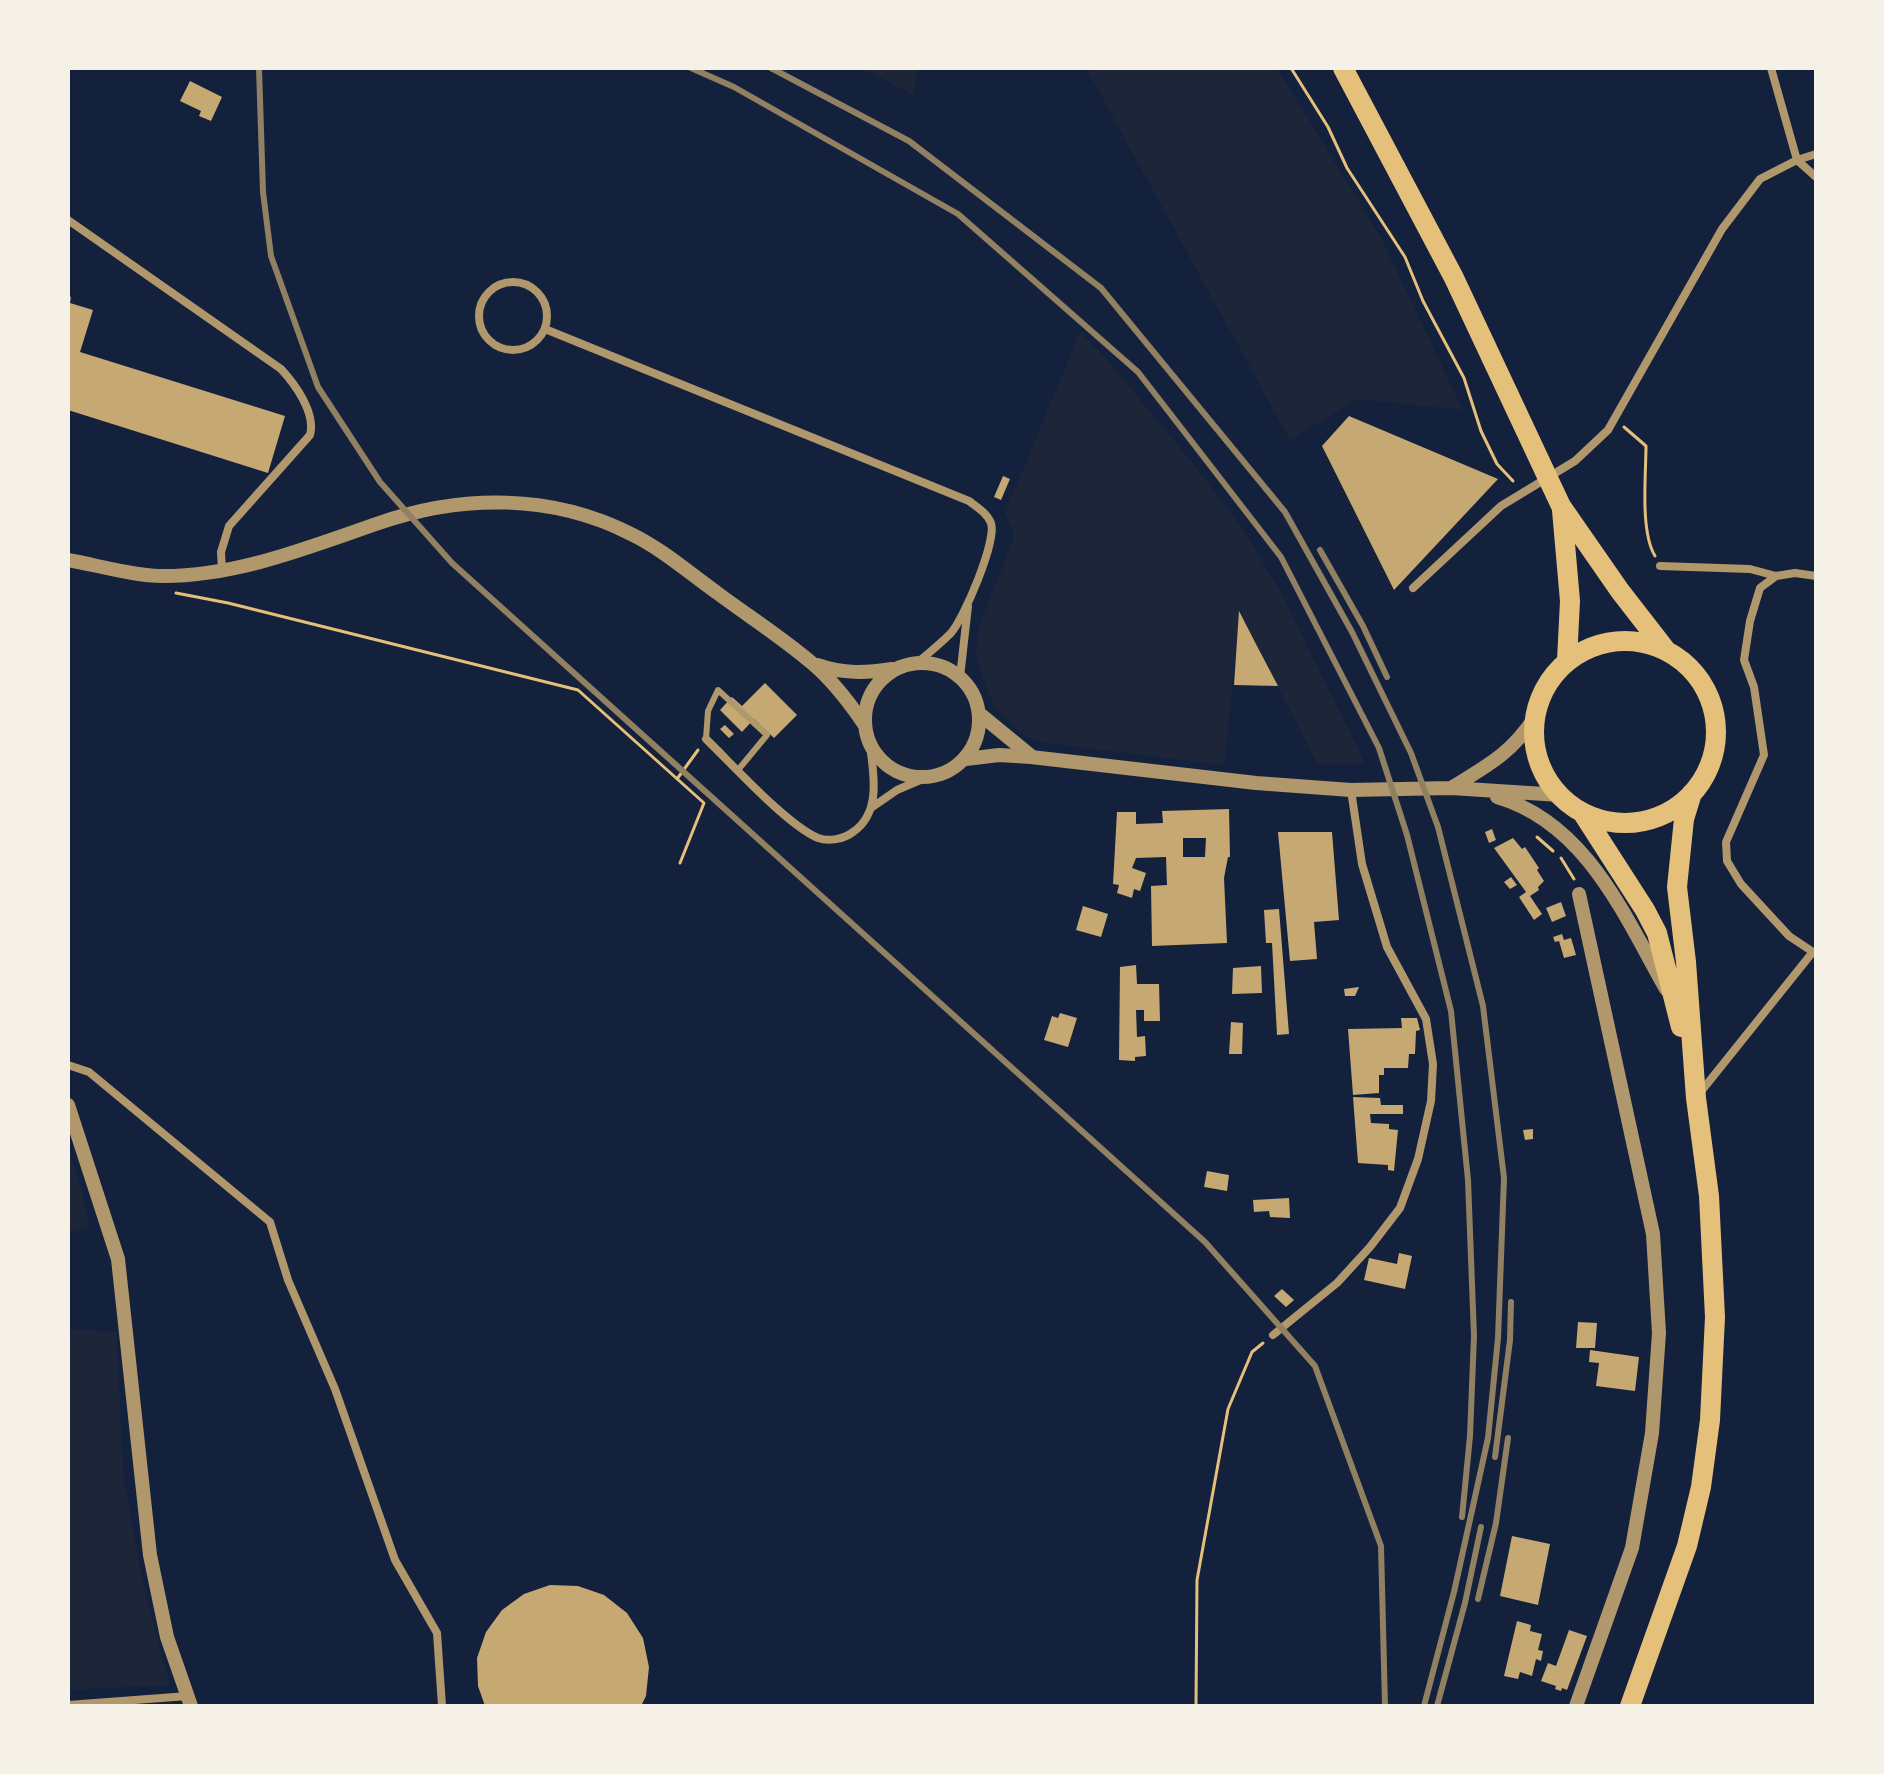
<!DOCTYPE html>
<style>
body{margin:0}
#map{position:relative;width:1884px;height:1774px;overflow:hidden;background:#14213d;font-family:Manrope,sans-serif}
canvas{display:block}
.frame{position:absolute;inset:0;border:70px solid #f6f1e7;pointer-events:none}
</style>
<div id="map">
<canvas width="1884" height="1774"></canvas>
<div class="frame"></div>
</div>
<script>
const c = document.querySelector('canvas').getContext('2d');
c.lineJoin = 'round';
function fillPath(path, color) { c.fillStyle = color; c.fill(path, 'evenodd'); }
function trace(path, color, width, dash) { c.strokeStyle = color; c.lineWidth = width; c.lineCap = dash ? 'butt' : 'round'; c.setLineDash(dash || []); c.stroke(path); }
const green = new Path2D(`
 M863,68h54l-3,28z
 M1086,68h191l104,170 82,172 -105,-11 -68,41z
 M1080,332l24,24 87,105 52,68 37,62 85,172 -47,2 -78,-152 -16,152 -178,-22 -23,-8 -29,-27 -18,-51 3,-31 34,-85v-12l-8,-16z
 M68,1149l9,24 13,52 -22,7z
 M68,1329l48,3 8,150 21,111 25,92 -102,5z`);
const building = new Path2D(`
 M190,81l32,16 -11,24 -12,-5 2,-5 -21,-10z
 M68,296l3,1 -1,6 23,7 -13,42 205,64 -17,57 -200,-63z
 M1349,416l149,63 -104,111 -72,-144z
 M1003,476l7,3 -9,21 -7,-3z
 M1239,611l18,35 21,40 -44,-1z
 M765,683l32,32 -23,23 -20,-19 -12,13 -22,-22 12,-13 10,9z
 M725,725l9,9 -5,4 -9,-9z
 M1229,809l1,48h-2l-4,21 3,65 -75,3 -1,-60 16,-1 -1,-28 -30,1 -4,10 14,5 -6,18 -6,-2 -2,9 -15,-5 2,-8 -6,-1 4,-72h19v12l27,-1 -1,-12zM1183,838h23l-1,19h-22z
 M1492,829l4,11 -7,3 -4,-11z
 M1278,832h54l7,88 -25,2 3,37 -27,2z
 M1513,838l9,11 3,-2 14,21 -2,2 7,11 -6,6 1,3 -9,6 12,18 -8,6 -15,-23 7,-5 -32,-44z
 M1511,877l6,8 -7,4 -6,-7z
 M1561,902l5,14 -14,6 -6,-14z
 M1083,906l25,8 -7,23 -25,-7z
 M1279,909l10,125 -12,1 -5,-92h-6l-2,-33z
 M1562,934l2,6 7,-2 5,17 -12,3 -5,-17 -4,1 -2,-5z
 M1136,965l1,19h22l1,37h-16v-11h-8l1,27 8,-1 1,20 -11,1v4l-16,-1 1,-93z
 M1261,966l1,27 -30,1 1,-26z
 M1359,987l-4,9h-10l-1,-7z
 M1060,1013l17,5 -9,29 -24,-7 8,-24 6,2z
 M1401,1018h16l3,12 -4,1 -1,23h-6l-1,14h-24v7h-5v18l-26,2 -5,-66 54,-1z
 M1231,1022l12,1 -1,31h-13z
 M1353,1097l27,1 1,7h22v9h-33l1,9 18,1v5l9,1 -4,41 -6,-1v-5l-30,-2z
 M1533,1129v10l-8,1 -2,-10z
 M1207,1171l22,4 -2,16 -23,-4z
 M1289,1198l1,20 -20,-1 -1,-6 -15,1 -1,-12z
 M1399,1253l13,3 -7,33 -41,-9 5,-22 28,6z
 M1282,1289l12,11 -8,7 -12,-11z
 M1578,1322l19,1 -2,25h-19z
 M1590,1350l49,7 -4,34 -39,-5 3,-23 -10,-1z
 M1512,1536l38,8 -12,61 -38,-9z
 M550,1585l28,1 26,9 23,18 16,25 6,29 -3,29 -5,10h-156l-7,-20 -1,-28 9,-26 16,-22 22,-16z
 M1517,1621l14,4 -1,6 12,3 -4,16 5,1 -2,10 -5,-2 -4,17 -12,-4 -2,7 -14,-3z
 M1569,1630l18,6 -20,54 -5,-2 -1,3 -6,-2 1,-3 -15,-5 7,-18 8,3z`);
const path = new Path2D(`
 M1291,68l37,59 19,41 58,89 18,44 41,77 17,53 16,33 16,17
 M1624,427l22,19c0,29 -6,85 9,110
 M176,593l52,10 350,87 126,113 -24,60
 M677,779l21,-29
 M1537,837l16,14
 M1561,858l13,21
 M1196,1706l1,-126 31,-171 24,-57 11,-9`);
const service = new Path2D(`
 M706,739l2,-28 10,-21 49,45 -29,35`);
const minor = new Path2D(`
 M1771,68l26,92 19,17
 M68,220l213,149c14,15 35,44 29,66l-81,91 -8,26 1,19
 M479 316a34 34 0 1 1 68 0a34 34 0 1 1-68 0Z
 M545,329l424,172c8,6 18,12 22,22 6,18 -27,95 -40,110 -10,10 -22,20 -33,29
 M1660,566l90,3 26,7 19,-3 21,3
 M1776,576l-16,12 -10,33 -6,39 10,27 10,68 -38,87 1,19 14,23 48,52 27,18
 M1413,588l88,-82 74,-45 33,-31 114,-201 38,-50 37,-19 19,-6
 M960,677l8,-71
 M706,739c27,26 81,86 112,99 11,4 26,1 35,-6 28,-19 21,-57 17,-86
 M871,808l26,-18 28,-12
 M68,1065l21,7 181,150 18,58 47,109 60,171 42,73 5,73
 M1699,1094l113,-141
 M1273,1335l64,-52 33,-36 30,-39 18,-49 13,-58 2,-37 -7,-45 -39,-72 -25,-83 -11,-74
 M68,1705l120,-9`);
const tertiary = new Path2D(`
 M68,560c29,5 66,16 95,16 75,0 146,-29 216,-53 83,-29 174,-29 252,11 31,15 57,38 85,58 32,24 67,46 97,72 20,17 36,38 51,60
 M865 720a57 57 0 1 1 114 0a57 57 0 1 1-114 0Z
 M818,665c25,9 48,8 74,4
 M981,715l50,41
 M966,759l33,-4 32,2 225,26 95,7 100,-2 109,7
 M1451,788c36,-22 61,-35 84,-71
 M1497,797c89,26 127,118 169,192
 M68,1105l50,154 32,296 17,82 24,69
 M1576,1706l56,-158 20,-115 7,-100 -6,-99 -74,-340`);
const trunk = new Path2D(`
 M1343,68l111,210 107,228 59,85 45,58
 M1562,510l8,91 -3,59
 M1534 732a91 91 0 1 1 182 0a91 91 0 1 1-182 0Z
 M1582,812l63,98 12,23 24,94
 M1630,1706l57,-160 14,-59 9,-67 5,-103 -6,-121 -13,-98 -10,-136 -9,-75 7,-68 8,-26`);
const rail = new Path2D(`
 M259,68l4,124 8,64 47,131 62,95 72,81 753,679 110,124 66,180 4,160
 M691,68l43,19 224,127 180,158 143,185 98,191 28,87 44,176 17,169 6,156 -4,100 -8,81
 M771,68l138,73 192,147 184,224 67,120 59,121 27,74 45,179 21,172 -6,160 -10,100 -34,154 -30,114
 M1320,550l43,76 24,51
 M1495,1457l15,-117 1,-38
 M1478,1599l18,-76 12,-85
 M1437,1706l28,-103 16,-76`);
fillPath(green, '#1d2539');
fillPath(building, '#c6a872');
trace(path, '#e5c07b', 3);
trace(service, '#b1986c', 6);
trace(minor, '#b1986c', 8);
trace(tertiary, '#b1986c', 14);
trace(trunk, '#e5c07b', 20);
trace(rail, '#918062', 6);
</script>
